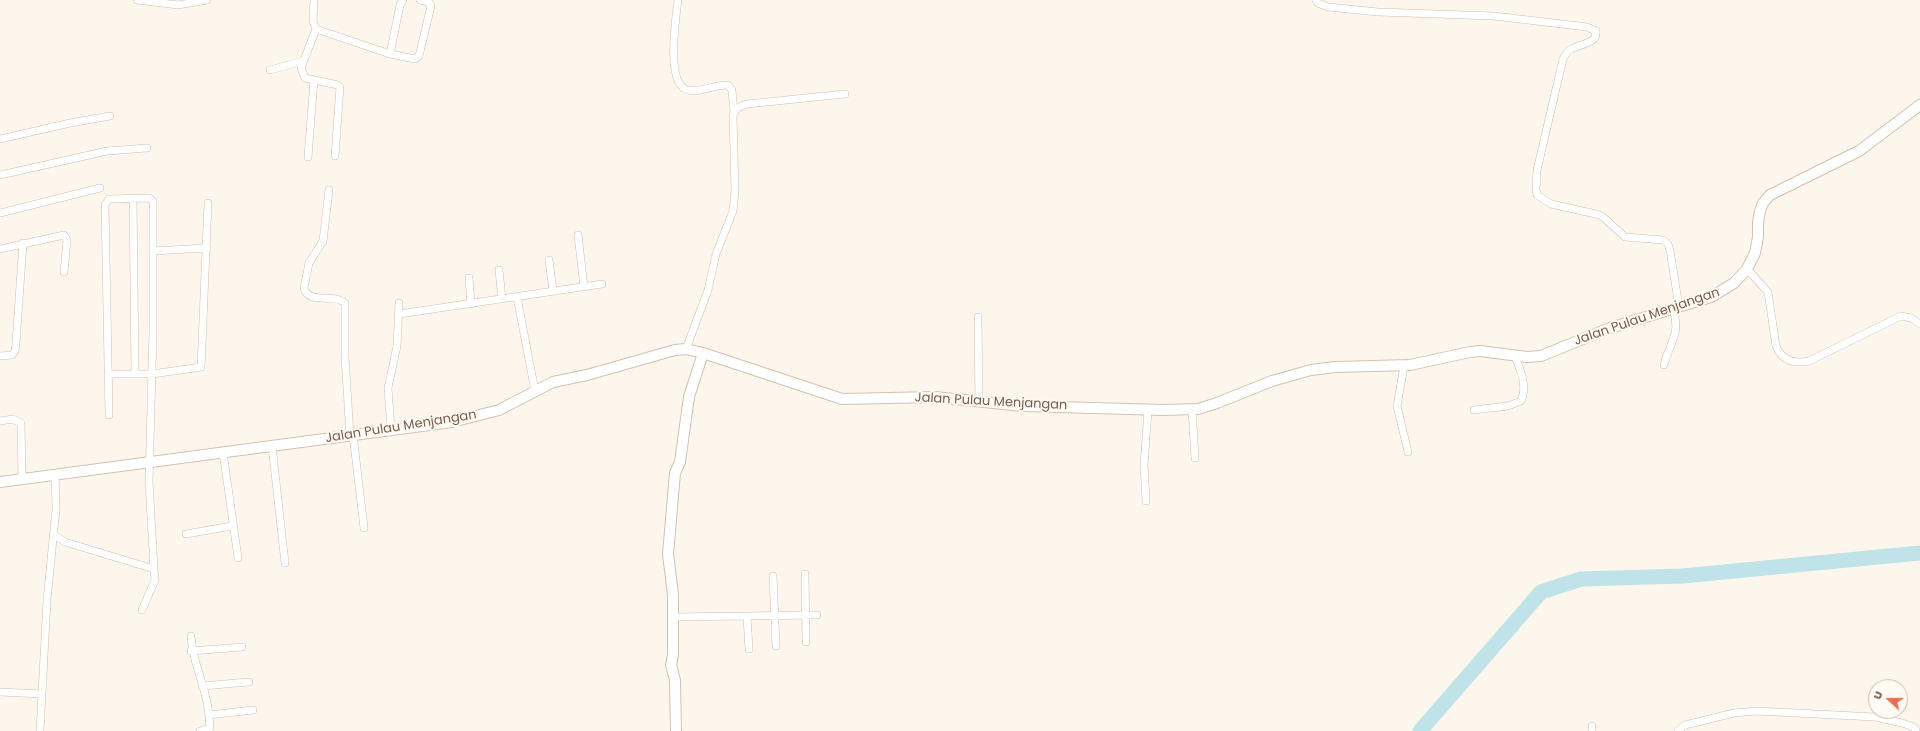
<!DOCTYPE html>
<style>
body{margin:0}
#map{position:relative;width:1920px;height:731px;overflow:hidden;background:#fdf6ec;font-family:Poppins,sans-serif}
canvas{display:block}
.north{position:absolute;left:1868px;top:679px;width:40px;height:40px;box-sizing:border-box;background:#fffaf3;border:1px solid #cabbb1;border-radius:50%;rotate:291deg;font-size:11px;font-weight:700;line-height:16px;text-align:center;color:#7a5c4d}
.north::after{content:'';display:block;margin:auto;width:14px;height:18px;background:#e76f51;clip-path:polygon(50% 0,100% 100%,50% 72%,0 100%)}
</style>
<div id="map">
<canvas width="1920" height="731"></canvas>
<div class="north">U</div>
</div>
<script>
const c = document.querySelector('canvas').getContext('2d');
c.lineJoin = 'round';
function trace(path, color, width, dash) { c.strokeStyle = color; c.lineWidth = width; c.lineCap = dash ? 'butt' : 'round'; c.setLineDash(dash || []); c.stroke(path); }
function label(font, color, halo, rows, align = 'center') {
  c.font = font + ' Poppins,sans-serif'; c.lineWidth = 4; c.setLineDash([]); c.textBaseline = 'middle'; c.strokeStyle = halo; c.fillStyle = color; for (const [text, x, y, turn = 0] of rows) {
    c.save(); c.translate(x, y); c.rotate((+turn || 0) * Math.PI / 180); c.textAlign = isNaN(turn) ? turn : align; if (halo) c.strokeText(text, 0, 0); c.fillText(text, 0, 0); c.restore();
  }
}
const river = new Path2D(`
 M1420,731l121,-139 40,-13 102,-3 237,-23`);
const street = new Path2D(`
 M137,0l41,5 29,-5
 M314,0l-1,21 3,8 74,25 10,-49 3,-5
 M678,0c-2,17 -13,85 10,90 13,3 27,-6 40,-5l4,5 2,23
 M1316,0l2,3 10,4 50,5 116,4 93,11 9,4c2,13 -17,13 -25,18 -4,2 -6,6 -8,10l-26,111 -1,19 1,6 14,9 45,10 7,3 22,20 38,3 5,4 2,6 9,57
 M316,29l-15,39 4,10 33,7 2,2 -5,69
 M390,54l25,5 4,-3 12,-50 -2,-4 -9,-2
 M270,70l33,-9
 M0,139l70,-16 40,-7
 M308,157l6,-77
 M0,175l107,-24 40,-3
 M329,190l-6,51 -14,22 -5,25c4,17 31,5 41,15v54l5,78
 M133,199l2,174
 M0,213l100,-25
 M578,235l6,52
 M0,249l64,-14 3,5 -3,32
 M153,251l54,-3
 M549,260l4,31
 M1747,269l21,23 8,54c6,15 18,18 33,15l92,-45 10,2 9,6
 M499,270l3,29
 M469,278l2,26
 M517,297l18,94
 M399,314l203,-30
 M978,317l1,85
 M686,349l22,-59 8,-36 17,-43 2,-20 -2,-75c2,-7 6,-10 14,-12l98,-10
 M0,356l12,-1 3,-4 1,-8 7,-100
 M1664,365c6,-24 17,-30 9,-56
 M1404,366l-7,40 11,46
 M109,374h43l49,-7 7,-164
 M1192,409l3,49
 M1474,410l34,-4 13,-5c7,-14 -1,-32 -6,-45
 M109,415l-4,-210 4,-6 40,-1 4,3v130l-4,151 5,87
 M0,421l13,-2 8,4 1,57
 M391,430l-3,-42 9,-42 2,-43
 M353,435l11,93
 M272,446l13,117
 M223,452l15,106
 M1146,501l-2,-36 4,-55
 M186,534l46,-8
 M54,535l11,7 89,27 1,11 -13,30
 M805,574l1,68
 M773,576l3,70
 M747,616l2,33
 M673,617l144,-2
 M191,636c1,24 12,44 16,67 2,8 2,17 3,25l-10,3
 M191,651l51,-4
 M202,686l47,-4
 M0,692l42,2
 M209,715l44,-5
 M1592,726v5
 M40,731l7,-131 9,-91 -1,-34
 M1678,731l7,-6 49,-12 22,-2 119,6 27,6 12,4 2,4`);
const secondary = new Path2D(`
 M0,482l452,-60 47,-12 54,-28 34,-7 88,-25 11,-1 17,4 139,46 93,-2 88,9 140,4 35,-1 19,-6 55,-22 39,-11 24,-3 75,-2 60,-13 10,-1 47,6 14,-1 69,-28 101,-31 23,-14 13,-14 8,-16 3,-16v-15l2,-11 3,-8 7,-8 89,-44 61,-46
 M676,731l-1,-51 -4,-15 2,-10v-60l-5,-41 7,-81 5,-11 9,-65 14,-44`);
const streetNames = [
 ["Jalan Pulau Menjangan",1647,317,-19],
 ["Jalan Pulau Menjangan",991,402,3],
 ["Jalan Pulau Menjangan",401,427,-9]
];
trace(river, '#bfe3e8', 15);
trace(street, '#d1beb0', 8);
trace(secondary, '#d6c0b0', 12);
trace(street, '#fff', 7);
trace(secondary, '#fff', 10);
label('13px', '#7a5c4d', '#fffaf3', streetNames);
</script>
